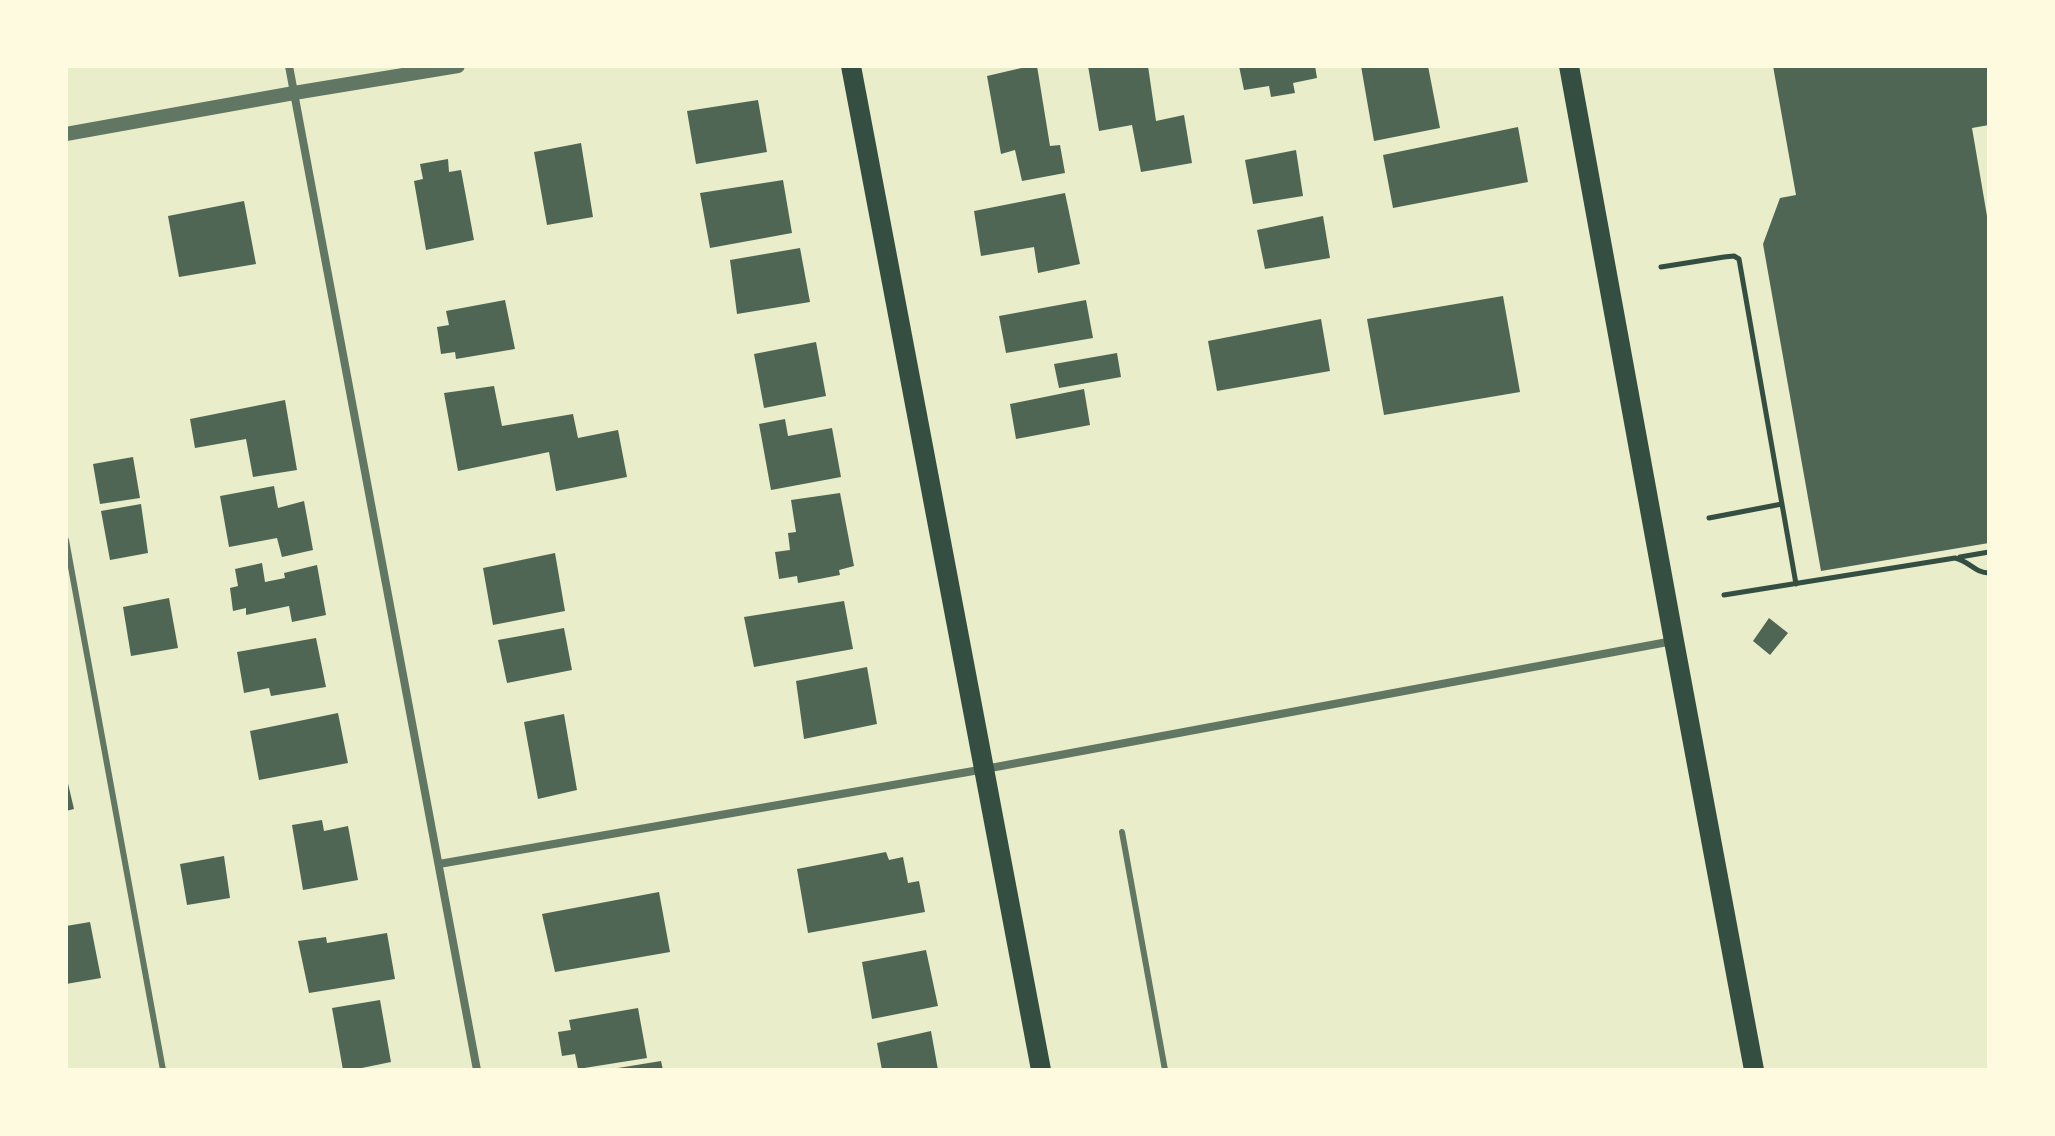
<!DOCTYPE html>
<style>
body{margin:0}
#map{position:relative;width:2055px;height:1136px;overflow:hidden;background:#e9edc9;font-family:Karla,sans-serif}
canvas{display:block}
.frame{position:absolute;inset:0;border:68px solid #fefae0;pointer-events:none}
</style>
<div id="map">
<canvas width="2055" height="1136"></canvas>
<div class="frame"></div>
</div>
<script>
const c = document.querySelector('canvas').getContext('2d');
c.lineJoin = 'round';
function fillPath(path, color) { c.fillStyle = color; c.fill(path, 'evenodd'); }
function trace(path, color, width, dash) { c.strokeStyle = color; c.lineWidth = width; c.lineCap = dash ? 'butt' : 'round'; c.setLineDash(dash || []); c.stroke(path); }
const building = new Path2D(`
 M1030,66h7l13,80 10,-1 5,28 -43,8 -7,-31 -14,4 -14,-78z
 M1088,66h60l8,55 28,-6 8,48 -51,9 -9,-47 -33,6z
 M1239,66h76l2,12 -24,5 2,10 -24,4 -2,-11 -25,4z
 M1361,66h67l12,62 -66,13z
 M1773,66h216v59l-17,3 15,88h2v327l-168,28 -58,-327 17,-46 16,-3z
 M758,100l9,52 -71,12 -9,-53z
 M1518,127l10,55 -135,26 -10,-53z
 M581,143l12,74 -46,8 -13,-73z
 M1296,150l7,46 -50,8 -8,-44z
 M448,159l1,13 12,-2 13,70 -48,10 -12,-69 9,-2 -3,-15z
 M783,180l9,53 -82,15 -10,-55z
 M1065,193l15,71 -42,9 -4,-26 -53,9 -7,-45z
 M244,201l12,63 -77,13 -11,-61z
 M1323,216l7,42 -65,11 -8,-39z
 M800,248l10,54 -73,12 -7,-54z
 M1503,296l17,96 -136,23 -17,-96z
 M505,300l10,49 -59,10 -1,-7 -14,2 -4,-27 12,-2 -3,-14z
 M1086,300l7,38 -87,15 -7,-37z
 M1321,319l9,52 -113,20 -9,-50z
 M816,342l10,54 -62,12 -10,-54z
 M1117,353l4,24 -62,11 -5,-24z
 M494,386l8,40 71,-12 5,24 40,-8 9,47 -71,14 -7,-39 -91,19 -14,-78z
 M1084,389l6,36 -74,14 -6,-35z
 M285,400l12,70 -44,7 -7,-38 -51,9 -5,-29z
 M785,419l3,17 44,-8 9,49 -70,13 -12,-66z
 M133,457l7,41 -40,6 -7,-40z
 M274,486l4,22 26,-7 9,49 -31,7 -5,-19 -48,9 -9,-51z
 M840,493l14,73 -15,4 1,5 -42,8 -1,-7 -18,3 -4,-27 15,-2 -2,-17 8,-1 -5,-32z
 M141,504l7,49 -38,7 -9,-49z
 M555,553l10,58 -72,14 -10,-57z
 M262,563l3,19 20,-4 -1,-5 33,-8 9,50 -34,7 -3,-16 -43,9v-7l-13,3 -3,-23 8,-2 -3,-17z
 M169,598l9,50 -47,8 -8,-49z
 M844,601l9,48 -99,18 -10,-50z
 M1769,618l19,15 -18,22 -17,-14z
 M564,628l8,42 -65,13 -9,-43z
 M316,638l10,49 -55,9 -2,-8 -25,5 -7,-41z
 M867,667l10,57 -73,15 -8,-58z
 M338,713l10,50 -89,17 -9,-49z
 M564,714l13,76 -39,9 -14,-77z
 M66,775l8,34 -8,2z
 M322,820l2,11 24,-5 10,54 -55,10 -11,-65z
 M886,852l3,8 14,-3 5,26 11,-2 6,31 -117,21 -11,-64z
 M224,856l6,42 -43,7 -7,-41z
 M659,892l11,60 -115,20 -13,-58z
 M90,922l11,56 -35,6v-58z
 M387,933l8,46 -86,14 -11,-52 28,-4 1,6z
 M926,950l12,56 -66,13 -10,-57z
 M380,1000l11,62 -39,8h-9l-11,-62z
 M638,1008l9,50 -69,11 -3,-15 -13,2 -4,-24 13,-2 -2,-10z
 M931,1031l7,39h-56l-5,-27z
 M661,1061l2,9h-44l-1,-2z`);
const path = new Path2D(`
 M1661,267l63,-10 10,-1 5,3 57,325
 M1709,518l73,-14
 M1960,557l29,-5
 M1724,595l231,-37c14,3 20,15 34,15`);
const service = new Path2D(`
 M66,540l97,530
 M1122,832l43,238`);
const minor = new Path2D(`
 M289,66l188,1004
 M439,864l546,-95 688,-128`);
const tertiary = new Path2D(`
 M66,134l228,-41 164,-27`);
const primary = new Path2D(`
 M851,66l190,1004
 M1569,66l105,575 80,429`);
fillPath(building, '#4f6655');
trace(path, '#344e41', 5);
trace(service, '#617663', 6);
trace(minor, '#617663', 8);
trace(tertiary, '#617663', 14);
trace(primary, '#344e41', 20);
</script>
